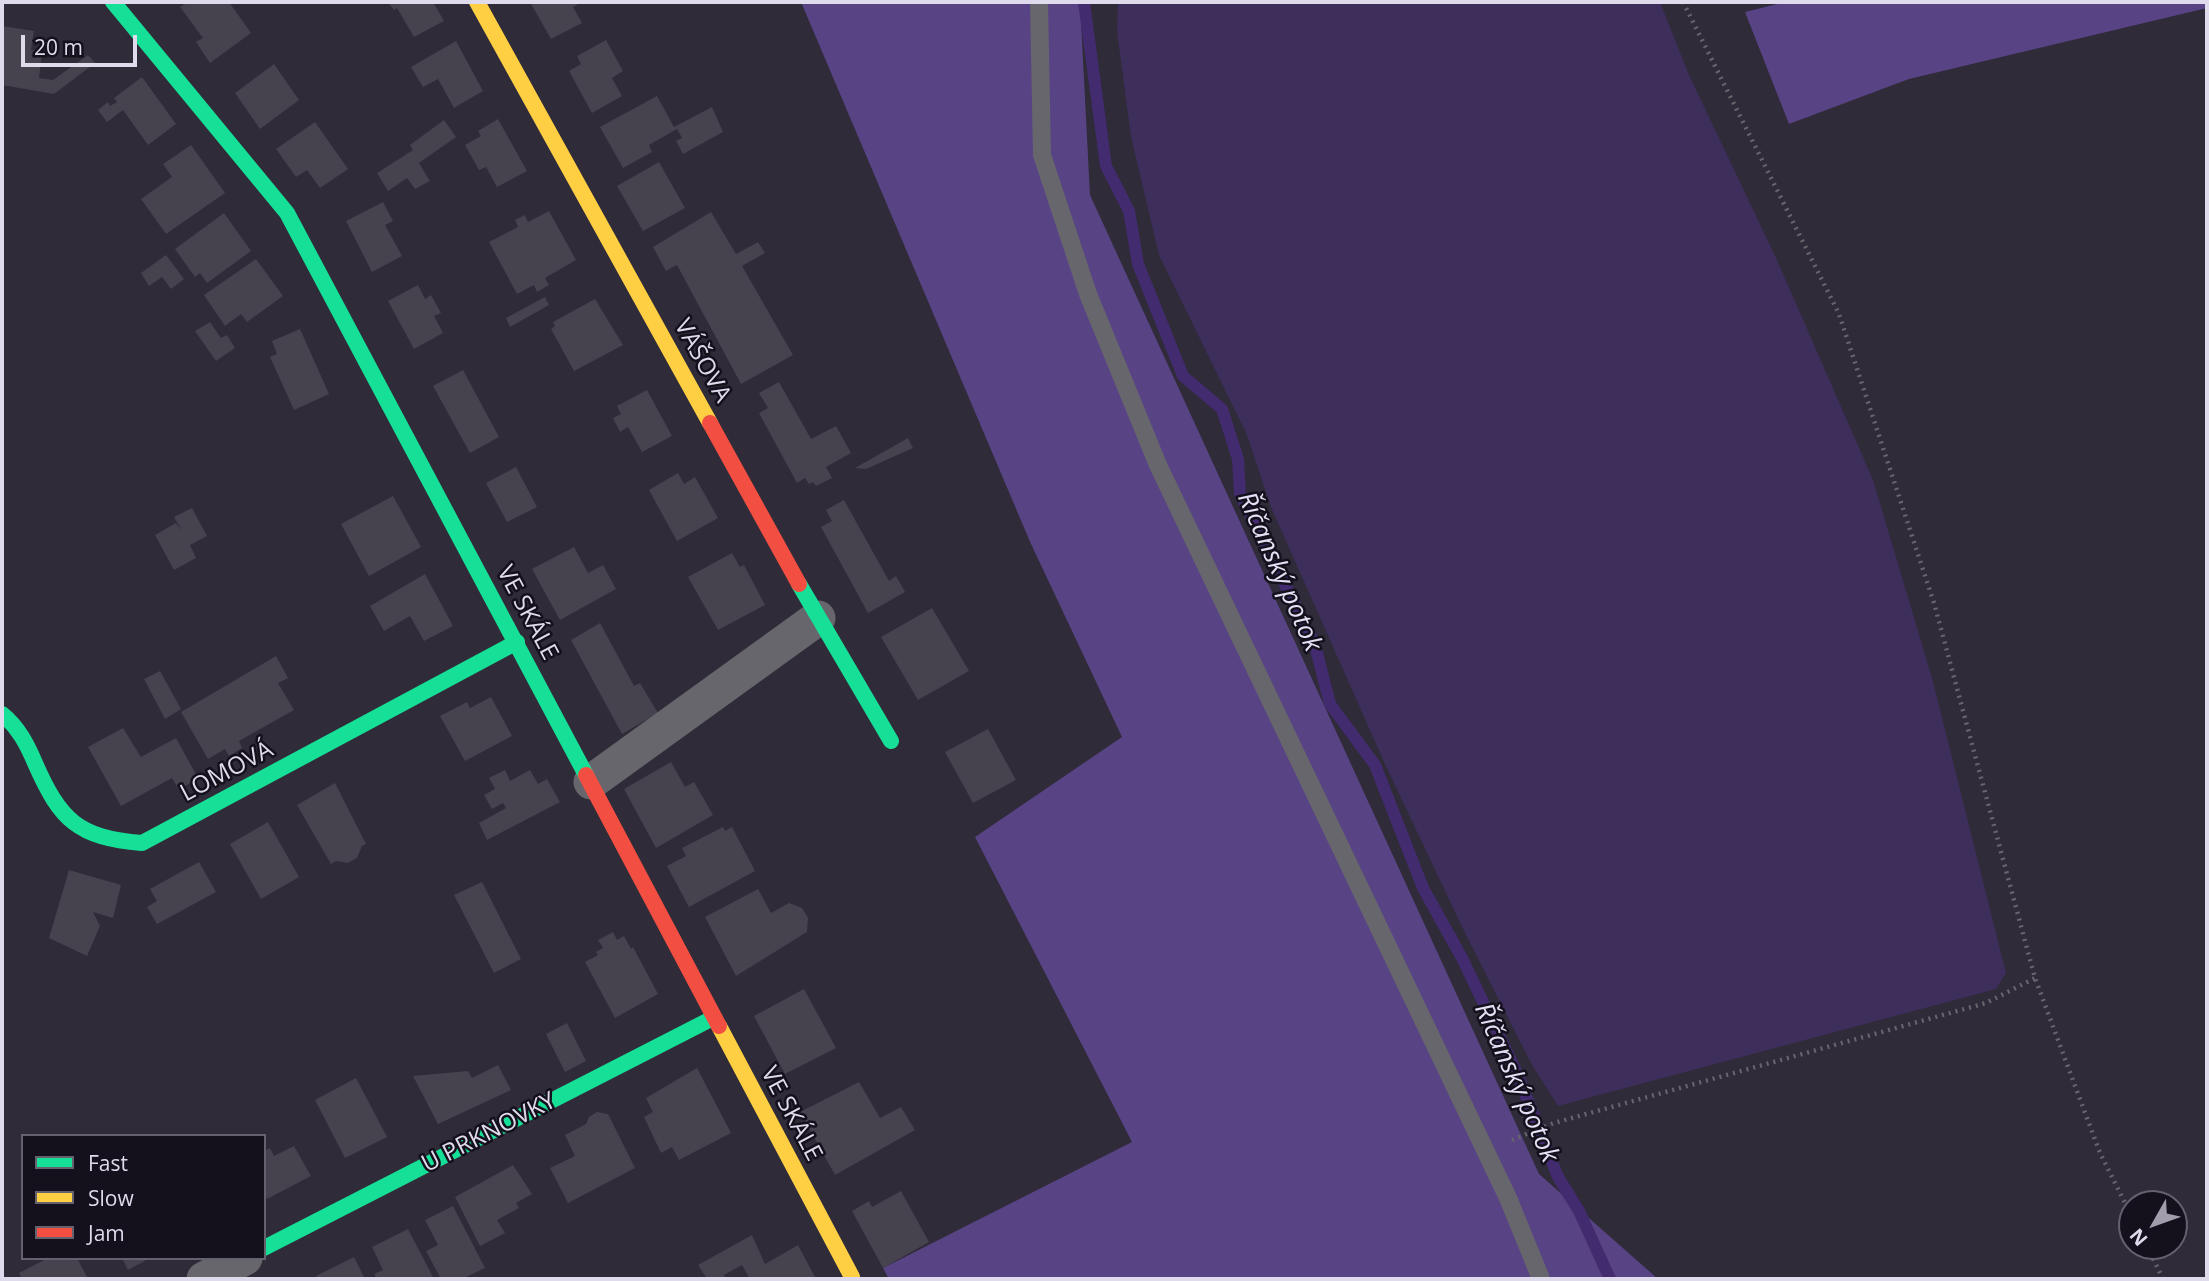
<!DOCTYPE html>
<meta charset="utf-8">
<style>
body{margin:0}
#map{position:relative;width:2209px;height:1281px;overflow:hidden;background:#2f2b38;font-family:"Open Sans",sans-serif}
canvas{display:block}
.frame{position:absolute;inset:0;border:4px solid #dfdbec;pointer-events:none}
.legend{position:absolute;left:21px;top:1134px;width:245px;height:126px;box-sizing:border-box;background:#14111c;border:2px solid #65626f;margin:0;padding:9px 12px;list-style:none;font-size:21px;color:#dfdbec}
.legend li{display:flex;align-items:center;gap:14px;height:35px}
.legend b{width:35px;border:2px solid #65626f}
.north{position:absolute;left:2118px;top:1190px;width:70px;height:70px;box-sizing:border-box;background:#14111c;border:2px solid #65626f;border-radius:50%;rotate:230deg;font-size:19px;font-weight:700;line-height:28px;text-align:center;color:#dfdbec}
.north::after{content:'';display:block;margin:auto;width:24px;height:32px;background:#a19dad;clip-path:polygon(50% 0,100% 100%,50% 72%,0 100%)}
.scale{position:absolute;left:21px;top:35px;width:116px;height:32px;box-sizing:border-box;border:4px solid #dfdbec;border-top:0;padding-left:9px;font-size:21px;line-height:24px;white-space:nowrap;color:#dfdbec;-webkit-text-stroke:5px #14111c;paint-order:stroke}
</style>
<div id="map">
<canvas width="2209" height="1281"></canvas>
<div class="frame"></div>
<ul class="legend">
<li><b style="height:9px;background:#16e098"></b>Fast</li>
<li><b style="height:9px;background:#ffcf43"></b>Slow</li>
<li><b style="height:9px;background:#f24e42"></b>Jam</li>
</ul>
<div class="north">N</div>
<div class="scale">20 m</div>
</div>
<script>
const c = document.querySelector('canvas').getContext('2d');
c.lineJoin = 'round';
function fillPath(path, color) { c.fillStyle = color; c.fill(path, 'evenodd'); }
function trace(path, color, width, dash) { c.strokeStyle = color; c.lineWidth = width; c.lineCap = dash ? 'butt' : 'round'; c.setLineDash(dash || []); c.stroke(path); }
function label(font, color, halo, rows, align = 'center') {
  c.font = font + ' "Open Sans",sans-serif'; c.lineWidth = 5; c.setLineDash([]); c.textBaseline = 'middle'; c.strokeStyle = halo; c.fillStyle = color; for (const [text, x, y, turn = 0] of rows) {
    c.save(); c.translate(x, y); c.rotate((+turn || 0) * Math.PI / 180); c.textAlign = isNaN(turn) ? turn : align; if (halo) c.strokeText(text, 0, 0); c.fillText(text, 0, 0); c.restore();
  }
}
const green = new Path2D(`
 M1118,2h542l29,73 88,185 96,220 59,198 74,295 -10,16 -438,117 -26,-41 -69,-136 -79,-167 -113,-255 -24,-72 -88,-180 -28,-118 -14,-106z`);
const forest = new Path2D(`
 M801,2h279l10,193 449,979 119,105h-769l-6,-11 249,-126 -157,-305 147,-100 -91,-193z
 M1785,2h422v6l-298,71 -120,45 -44,-112z`);
const stream = new Path2D(`
 M1084,2l22,164 23,45 9,53 45,112 39,33 16,50 2,35 75,151 15,59 45,61 48,123 39,70 54,113 42,106 21,34 31,68`);
const building = new Path2D(`
 M188,2h41l22,31 -41,30 -14,-21 7,-4 -23,-31z
 M388,2h45l11,19 -30,16 -17,-29 -3,2z
 M530,2h52l-9,5 9,16 -31,16z
 M2,26l32,5 -3,19 11,1 -3,27 14,2 35,-25 7,8 -41,31 -52,-9z
 M606,40l17,31 -11,7 10,18 -30,17 -23,-42 12,-7 -4,-8z
 M456,41l27,50 -29,17 -16,-29 -15,8 -12,-20z
 M274,64l25,36 -39,29 -25,-36z
 M142,77l34,47 -28,21 -25,-35 -16,12 -9,-12 10,-8 2,4 7,-4 -3,-4z
 M657,96l17,31 38,-20 11,25 -40,22 -7,-13 6,-3 -5,-9 -28,16 3,7 -29,16 -23,-41z
 M498,119l29,52 -30,16 -11,-20 -7,3 -14,-25 16,-9 -3,-5z
 M444,120l12,17 -37,26 11,18 -15,8 -8,-11 -19,13 -11,-18 36,-23 -3,-5z
 M315,122l33,47 -28,19 -13,-18 -11,7 -20,-28z
 M191,145l34,48 -59,41 -25,-35 31,-22 -9,-13z
 M659,162l26,46 -42,23 -26,-45z
 M383,202l10,19 -8,4 17,31 -30,16 -26,-51z
 M549,211l27,49 -31,18 4,7 -12,7 -3,-7 -17,9 -28,-52 29,-15 -3,-7 10,-5 3,7z
 M711,212l25,42 22,-12 7,11 -23,13 51,89 -52,29 -64,-119 -11,6 -13,-24z
 M224,213l27,38 -44,32 -7,-10 -5,4 -20,-28z
 M166,255l18,24 -13,10 -9,-12 -13,9 -8,-13z
 M256,259l27,37 -36,26 -6,-8 -16,12 -21,-31z
 M418,285l7,14 6,-4 10,18 -7,3 9,17 -29,16 -26,-48z
 M545,297l4,8 -39,22 -4,-9z
 M595,299l28,46 -49,26 -23,-42 4,-3 -2,-4z
 M210,322l11,16 6,-3 8,13 -19,13 -21,-30z
 M300,329l29,65 -35,16 -24,-53 7,-3 -5,-13z
 M463,370l36,67 -29,16 -37,-67z
 M779,382l32,57 25,-13 15,27 -25,14 6,11 -16,8 -3,-4 -4,2 -4,-6 -8,5 -38,-70 9,-5 -9,-15z
 M647,390l25,46 -30,16 -14,-25 -8,5 -7,-14 8,-4 -4,-8z
 M908,438l5,10 -47,21 -11,-1z
 M516,467l21,40 -30,15 -21,-39z
 M678,473l6,11 11,-7 23,41 -41,23 -28,-51z
 M393,496l28,51 -52,29 -28,-52z
 M844,500l45,81 7,-5 9,16 -37,21 -47,-86 11,-6 -6,-11z
 M192,508l15,28 -17,9 6,13 -22,12 -19,-35 21,-12 6,8 -8,-14z
 M574,547l14,26 15,-8 13,24 -56,31 -28,-51z
 M732,553l8,14 4,-2 21,40 -47,25 -30,-53z
 M425,574l28,52 -29,15 -14,-25 -26,15 -14,-25z
 M932,608l37,63 -51,29 -37,-63z
 M600,623l34,63 6,-3 18,30 -36,21 -51,-94z
 M276,656l12,22 -10,5 16,27 -55,31 3,7 -13,8 -4,-7 -17,10 -27,-47z
 M160,671l21,38 -16,10 -21,-40z
 M491,697l21,39 -47,25 -25,-45 27,-14 3,6z
 M123,728l18,29 35,-19 22,40 -19,12 -7,-12 -51,28 -33,-59z
 M988,729l28,51 -43,23 -28,-51z
 M671,762l14,25 9,-5 19,33 -57,33 -32,-59z
 M505,770l5,11 20,-11 8,14 9,-5 13,23 -73,38 -8,-17 27,-15 -3,-5 -11,6 -8,-14 11,-6 -6,-11z
 M335,783l31,61 -4,2 -5,12 -9,5 -12,-2 -5,3 -34,-59z
 M268,822l31,55 -38,22 -31,-55z
 M723,827l2,4 7,-4 23,44 -66,36 -22,-41 19,-10 -4,-8z
 M199,862l17,30 -59,32 -10,-17 10,-6 -7,-12z
 M69,870l52,15 -8,33 -20,-6 7,14 -13,30 -38,-18z
 M482,882l39,77 -27,14 -40,-78z
 M758,889l13,24 18,-10 13,5 6,10 -1,14 -71,44 -31,-59z
 M613,932l4,8 7,-4 7,13 2,-2 25,47 -43,24 -30,-56 13,-7 -2,-3 7,-4 -5,-8z
 M804,989l32,59 -51,26 -31,-58z
 M567,1023l19,38 -21,11 -19,-38z
 M498,1065l13,25 -73,34 -25,-48 55,-5 4,7z
 M697,1068l34,65 -52,27 -7,-13 -11,6 -17,-36 9,-5 -7,-14z
 M356,1078l31,59 -42,21 -30,-58z
 M859,1082l21,36 21,-11 14,23 -80,45 -35,-63z
 M597,1112l11,2 27,54 -67,35 -18,-35 25,-12 -10,-21 21,-11 3,-7z
 M294,1146l17,30 -44,23 -3,-7v-41l6,-3 4,8z
 M513,1165l19,29 -16,9 3,5 -22,12 8,13 -25,13 -25,-49z
 M901,1191l28,51 -46,26 -31,-57 17,-10 3,6z
 M453,1206l32,62 -23,11h-21l-15,-28 12,-6 -13,-25z
 M408,1229l26,50h-57l-3,-5 9,-4 -11,-23z
 M752,1235l13,29 33,-19 18,34h-66l-8,-14 -18,10 2,4h-19l-9,-14z
 M354,1257l11,22h-47l-2,-3z
 M48,1258h29l11,21h-66l-3,-6z
 M122,1258h28l-22,12z`);
const path = new Path2D(`
 M1683,2l156,312 95,289 101,375 65,175 32,64
 M1512,1140l42,-17 432,-120 49,-25
 M2147,1246l16,33`);
const lane = new Path2D(`
 M1039,2l3,153 46,139 70,171 350,733 33,81`);
const street = new Path2D(`
 M591,782l227,-164
 M204,1279l41,-21`);
const fast = new Path2D(`
 M113,2l174,211 299,562
 M799,584l92,157
 M2,714c16,13 25,30 33,49 25,57 43,75 107,80l375,-201
 M264,1248l449,-230`);
const slow = new Path2D(`
 M477,2l233,421
 M719,1026l133,251`);
const jam = new Path2D(`
 M710,423l89,161
 M586,775l133,251`);
const streetNames = [
 ["VÁŠOVA",702,361,61],
 ["VE SKÁLE",527,613,62],
 ["LOMOVÁ",227,772,-28],
 ["VE SKÁLE",791,1114,62],
 ["U PRKNOVKY",489,1133,-27]
];
const waterNames = [
 ["Říčanský potok",1279,572,66],
 ["Říčanský potok",1516,1083,66]
];
fillPath(green, '#3d2e5c');
fillPath(forest, '#584385');
trace(stream, '#422b6e', 12);
fillPath(building, '#46424e');
trace(path, '#67666c', 4.5, [2, 5]);
trace(lane, '#67666c', 18);
trace(street, '#67666c', 35);
trace(fast, '#16e098', 16);
trace(slow, '#ffcf43', 16);
trace(jam, '#f24e42', 16);
label('24px', '#dfdbec', '#14111c', streetNames);
label('italic 26px', '#e5e0f6', '#14111c', waterNames);
</script>
